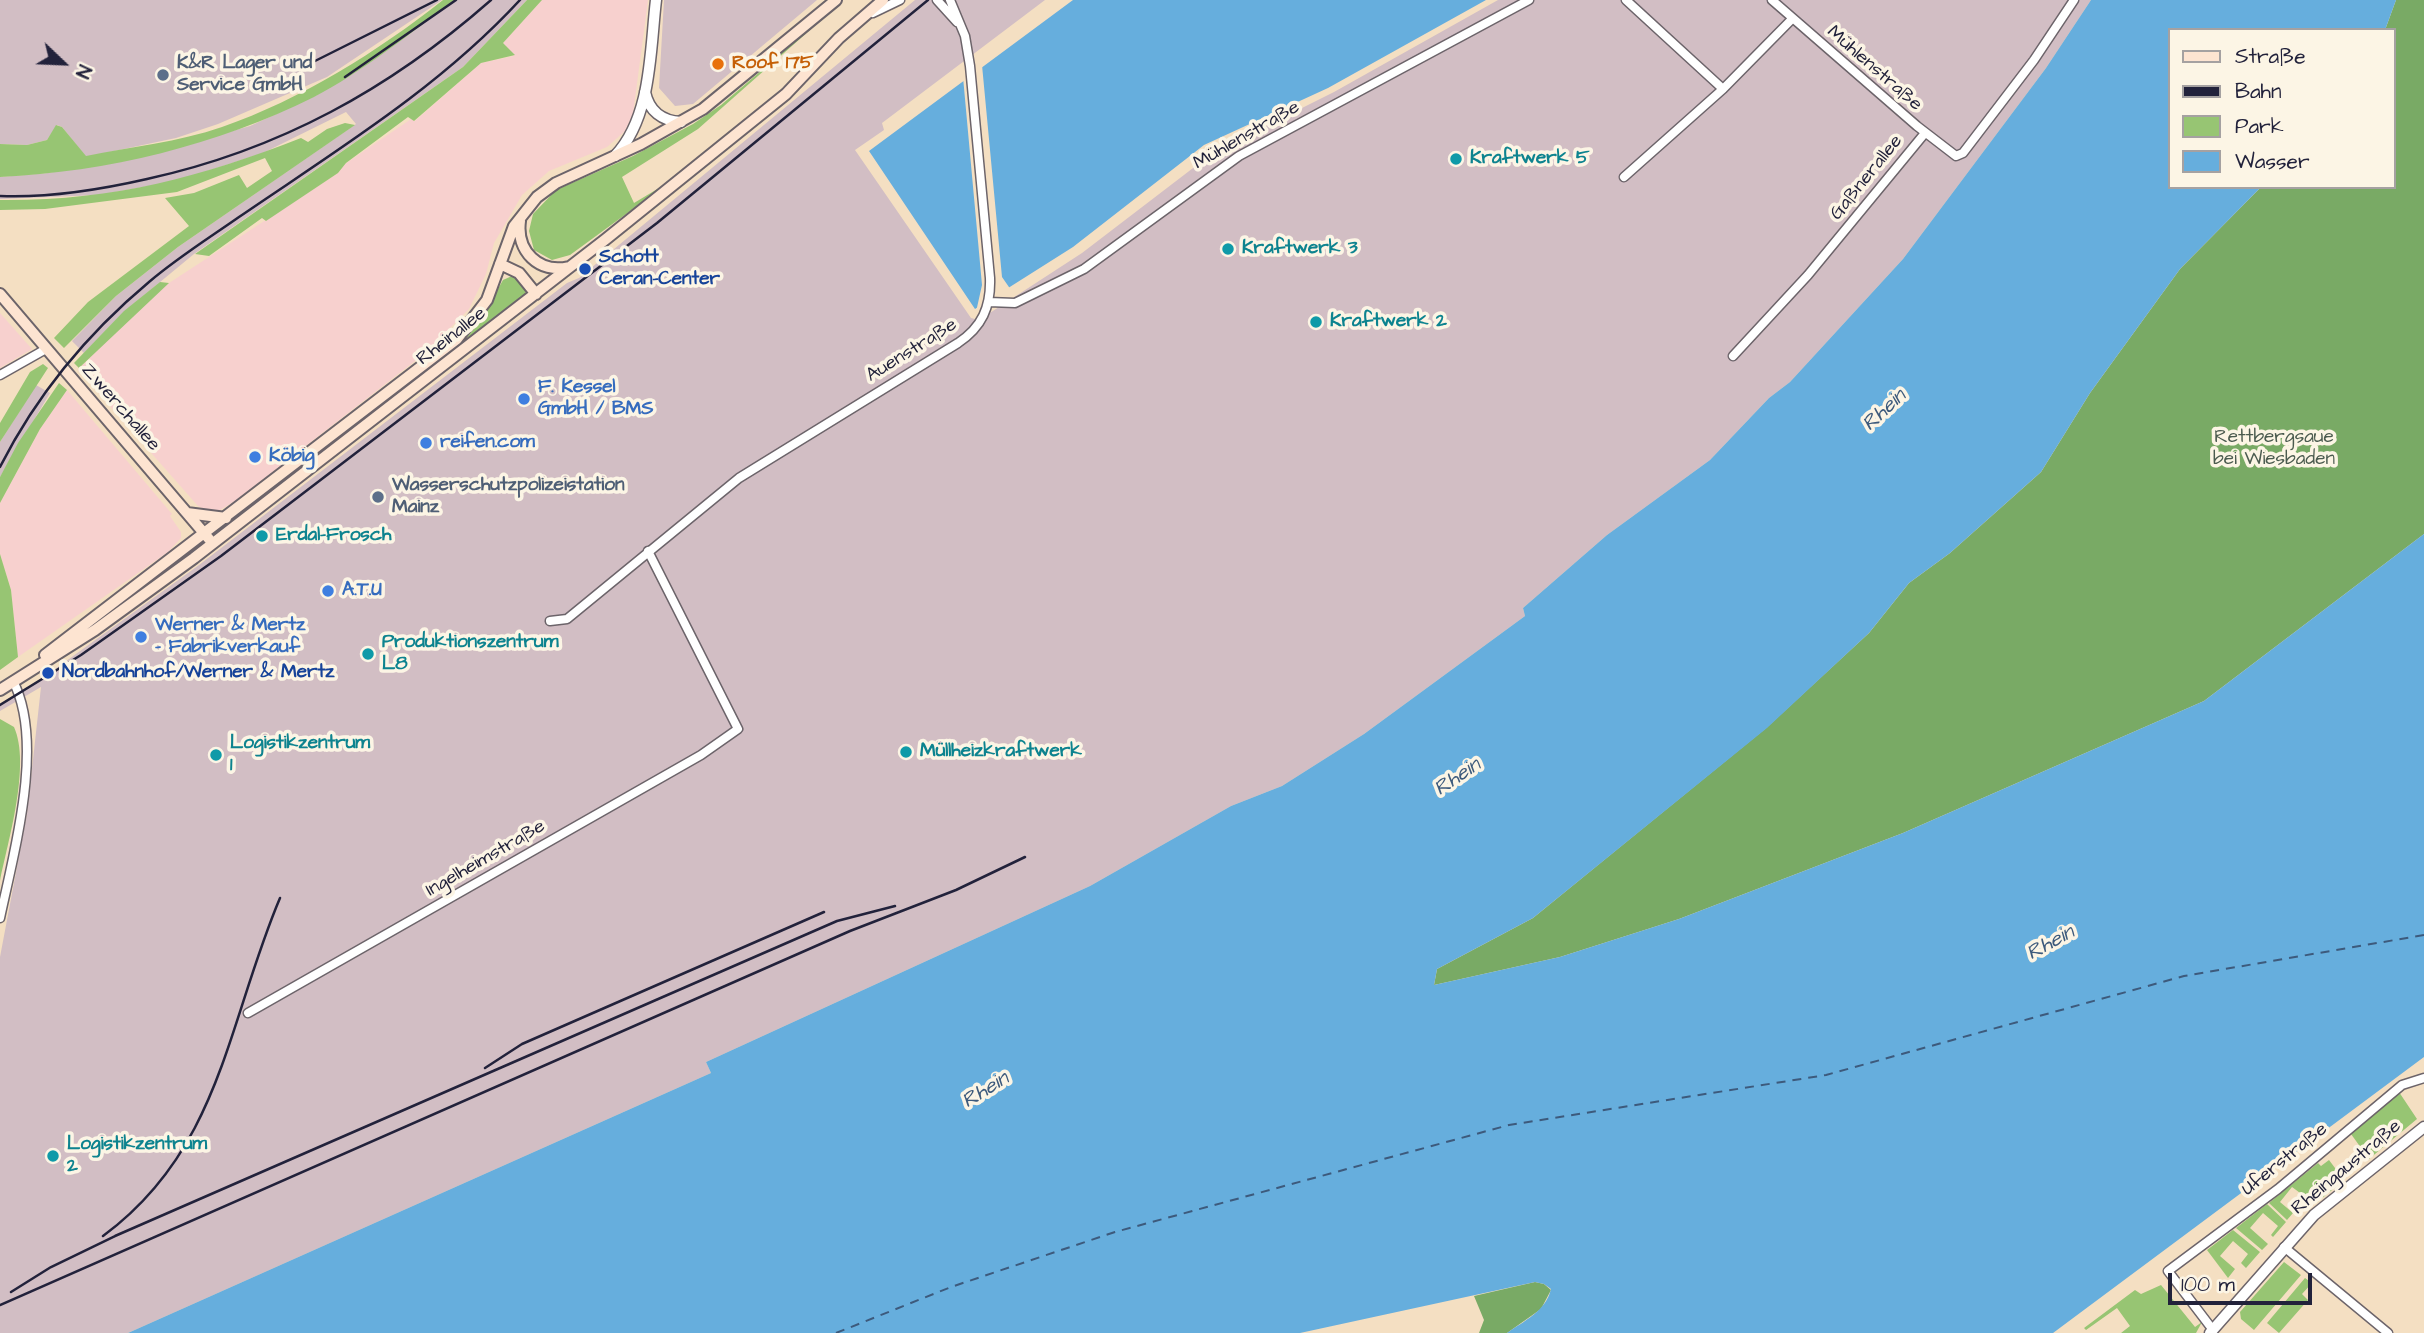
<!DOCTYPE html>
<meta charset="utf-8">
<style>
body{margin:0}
#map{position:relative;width:2424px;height:1333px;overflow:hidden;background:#f4dfc2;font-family:"Architects Daughter",sans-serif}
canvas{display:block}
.legend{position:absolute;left:2168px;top:28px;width:228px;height:161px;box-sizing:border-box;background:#fcf5e5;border:2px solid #a5a1a1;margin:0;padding:9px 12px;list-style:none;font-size:21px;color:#22223b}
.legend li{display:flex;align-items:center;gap:14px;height:35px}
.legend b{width:35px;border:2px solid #a5a1a1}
.north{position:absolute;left:28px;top:28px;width:70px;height:70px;-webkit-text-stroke:5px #fcf5e5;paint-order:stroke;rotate:113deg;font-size:19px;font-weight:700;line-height:28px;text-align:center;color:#22223b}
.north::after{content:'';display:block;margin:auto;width:24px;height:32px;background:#22223b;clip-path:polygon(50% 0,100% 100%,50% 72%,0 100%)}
.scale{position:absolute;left:2168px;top:1273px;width:144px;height:32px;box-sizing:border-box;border:4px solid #22223b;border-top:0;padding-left:9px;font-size:21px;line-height:24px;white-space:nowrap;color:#22223b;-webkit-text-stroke:5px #fcf5e5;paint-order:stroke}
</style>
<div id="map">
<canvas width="2424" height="1333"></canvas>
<ul class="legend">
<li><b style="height:9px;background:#fde4d1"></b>Straße</li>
<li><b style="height:9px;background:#22223b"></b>Bahn</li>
<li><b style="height:19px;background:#97c573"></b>Park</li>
<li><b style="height:19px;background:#66aedd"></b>Wasser</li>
</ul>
<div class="north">N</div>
<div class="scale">100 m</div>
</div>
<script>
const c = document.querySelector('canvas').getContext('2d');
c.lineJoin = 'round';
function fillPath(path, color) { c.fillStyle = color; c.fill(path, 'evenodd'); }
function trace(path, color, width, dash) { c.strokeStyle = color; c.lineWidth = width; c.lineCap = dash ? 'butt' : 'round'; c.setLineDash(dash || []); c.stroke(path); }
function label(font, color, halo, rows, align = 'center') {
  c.font = font + ' "Architects Daughter",sans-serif'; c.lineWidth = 7; c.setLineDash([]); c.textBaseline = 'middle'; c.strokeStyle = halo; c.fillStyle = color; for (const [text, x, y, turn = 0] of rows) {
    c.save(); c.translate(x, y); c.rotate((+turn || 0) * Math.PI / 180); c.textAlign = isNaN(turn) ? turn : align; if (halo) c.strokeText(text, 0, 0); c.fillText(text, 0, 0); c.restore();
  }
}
const built = new Path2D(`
 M542,0h106l-15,114 -8,17 -18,16 -58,24 -27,24 -28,48 -8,31 -17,35 -45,45 -189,147 -15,9 -12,1 -10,-5 -120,-136 57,-59 34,-28 169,-110 7,-9 66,-45 4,2 66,-58 33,-7 -11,-13z
 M0,313l32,36 -32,19z
 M67,390l105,124 -2,2 11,16v6l-13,14 -150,105 -7,-67 -11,-36v-51l40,-74z`);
const industrial = new Path2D(`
 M0,0h442l-115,77 -109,47 -42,14 -90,19 -24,-30 -5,-2 -10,15 -20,5 -27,-1z
 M454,0h73l-64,67 -269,187 -69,57 -41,42 -12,-12 44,-45 62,-49 178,-123 -10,-12 -83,41 -86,28 -78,14 -99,4v-22l48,-4 98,-18 104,-29 67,-31z
 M664,0h153l-124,104 -18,2 -16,-18z
 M915,0h130l-163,123 2,7 -29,20 116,168 8,2 103,-67 132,-101 120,-60 164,-92h593l-45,68 -143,191 -113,123 -21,16 -59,62 -103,75 -84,73 2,8 -161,118 -82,52 -51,20 -141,80 -384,176 5,11 -583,260h-128v-376l27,-143 14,-127 -41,24v-7l40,-24 159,-115 368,-282 12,-5z
 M36,385l14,8 -50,84v-35z`);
const green = new Path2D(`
 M443,0h11c-41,32 -94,73 -140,97 -96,48 -207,75 -314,80v-33l27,1 20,-5 9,-15 6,2 24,29c44,-9 93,-14 136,-29 80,-28 155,-75 221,-127z
 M527,0h15l-39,43 12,12 -34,8 -67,58 -6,-4 -62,46 -8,10 -72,48 -4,-3 -53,38 -14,-2 268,-187z
 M844,0l-146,129 -76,48 12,26 40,-24 -104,76 -18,5 -18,-10 -5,-19 4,-17 23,-24 77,-34 60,-32 28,-19z
 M345,123l10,2 -177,122 -62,49 -52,52 -10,-10 34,-36 101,-76 -24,-28 29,-5 45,-18 8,13 25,-17 -7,-13 -88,34 -132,17 -45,1v-10c112,1 198,-22 301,-62l7,4 19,-13z
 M512,276l12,9 2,10 -68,53 20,-24 25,-44z
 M160,282l9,1 -90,85 -5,-5 50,-52z
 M43,364l5,4 -48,74v-19l30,-51z
 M59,383l8,7 -27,39 -40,74v-26l18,-34z
 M0,554l11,36 7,67 -18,13z
 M0,719l14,8c17,38 -6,114 -14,154z
 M2399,1092l18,27 -48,40 -18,-25z
 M2329,1160l15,20 -29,24 -23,-17 -12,15 13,11 -6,7 -18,-17 49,-40 3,3z
 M2267,1204l19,18 -13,15 -2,-2 7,-9 -15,-13 -13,15 18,16 -6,6 -26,-22z
 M2233,1230l27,22 -14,16 -5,-5 7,-9 -15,-13 -13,15 15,13 -7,9 -21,-28z
 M2284,1262l17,13 -47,55 -13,-11 -1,-7z
 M2305,1278l7,5 -10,11 6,6 -29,33 -12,-10z
 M2161,1285l34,42 7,-5 -6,11h-75l9,-7 -13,-18 -31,22 -2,-2 51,-38 6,4z`);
const forest = new Path2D(`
 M2396,0h28v534l-220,167 -301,132 -224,86 -119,38 -126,28 3,-16 96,-51 233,-190 103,-95 40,-50 41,-30 91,-81 49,-79 90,-124 81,-82h133v-157h-9z
 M1535,1282l9,2 7,6 -10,19 -34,24h-28l5,-13 -10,-24z`);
const water = new Path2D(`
 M1073,0h413l-158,88 -124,57 -131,102 -98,62 -106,-158z
 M2091,0h305l-11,30h-215v157h91l-81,82 -90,124 -49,79 -91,81 -41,30 -40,50 -102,95 -234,190 -96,51 -3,16 126,-28 119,-38 224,-86 301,-132 220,-167v523l-371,276h-546c17,-12 39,-22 44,-44l-7,-5 -9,-2 -235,51h-1172l583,-260 -5,-11 384,-176 141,-80 51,-20 82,-52 161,-118 -2,-8 84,-73 103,-75 59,-62 21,-16 113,-123 143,-191z`);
const pier = new Path2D(`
 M979,65h3l20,212 9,13 -35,22 6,-27 -19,-208z`);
const ferry = new Path2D(`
 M836,1333l115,-46 164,-55 394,-107 317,-50 358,-99 240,-41`);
const minor = new Path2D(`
 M937,0l20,22
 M1626,0l97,89
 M1772,0l145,126 39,30 7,-3 71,-93 40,-60
 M873,13l27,-13
 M1624,177l99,-88 69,-70
 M989,302l26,1 69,-34 155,-113 290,-156
 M1733,356l75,-81 117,-142
 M0,375l46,-26
 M550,621l17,-2 172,-141 219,-135c24,-16 33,-36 32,-65l-20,-212 -5,-30 -15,-36
 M0,918c14,-66 45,-176 13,-237
 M248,1013l453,-258 37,-26 -90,-178
 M2284,1247l104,86
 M2213,1330l-45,-59 110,-82 124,-104 22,-7`);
const tertiary = new Path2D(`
 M645,92c4,19 17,29 36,30
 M615,156c37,-39 35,-106 41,-156
 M2210,1333l104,-118 110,-88`);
const secondary = new Path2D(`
 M520,221c-4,30 19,53 49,46
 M500,264l19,9 17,21
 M0,294l209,245
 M187,513l39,5
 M45,655l412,-316 30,-39 27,-74 23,-29 19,-14 85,-39 62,-35 133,-109
 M0,690l95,-60 99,-72 412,-319 180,-145 53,-56 44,-38`);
const rail = new Path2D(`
 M307,65l130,-65
 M345,77l111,-77
 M0,196c50,2 99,-6 147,-17 132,-29 243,-90 344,-179
 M0,467c36,-71 88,-134 149,-185 28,-24 60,-44 90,-65 98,-67 200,-129 281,-217
 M0,705l81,-50 140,-99 436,-333 271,-223
 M485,1068l37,-24 302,-132
 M103,1236c118,-87 124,-213 177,-338
 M11,1292l40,-25 64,-31 722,-315 58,-15
 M0,1305l850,-374 106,-41 69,-33`);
const markers = [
 [718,64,7,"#e8710a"],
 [163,75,7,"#5c6f8a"],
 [1456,159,7,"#0f9aa8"],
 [1228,249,7,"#0f9aa8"],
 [585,269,7,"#1a4fb4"],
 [1316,322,7,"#0f9aa8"],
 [524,399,7,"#3f7fe0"],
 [426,443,7,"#3f7fe0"],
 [255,457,7,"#3f7fe0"],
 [378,497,7,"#5c6f8a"],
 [262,536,7,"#0f9aa8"],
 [328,591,7,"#3f7fe0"],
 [141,637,7,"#3f7fe0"],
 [368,654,7,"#0f9aa8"],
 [48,673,7,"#1a4fb4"],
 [906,752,7,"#0f9aa8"],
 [216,755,7,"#0f9aa8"],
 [53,1156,7,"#0f9aa8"]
];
const serviceNames = [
 ["K&R Lager und",177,64],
 ["Service GmbH",177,86],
 ["Wasserschutzpolizeistation",392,486],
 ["Mainz",392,508]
];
const foodNames = [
 ["Roof 175",732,64]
];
const streetNames = [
 ["Mühlenstraße",1874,69,41],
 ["Mühlenstraße",1247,136,-30],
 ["Gaßnerallee",1867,178,-51],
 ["Rheinallee",452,337,-38],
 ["Auenstraße",912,351,-32],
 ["Zwerchallee",120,408,49],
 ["Ingelheimstraße",486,859,-30],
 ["Uferstraße",2285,1160,-39],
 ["Rheingaustraße",2347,1168,-40]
];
const cultureNames = [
 ["Kraftwerk 5",1470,159],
 ["Kraftwerk 3",1242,249],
 ["Kraftwerk 2",1330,322],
 ["Erdal-Frosch",276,536],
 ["Produktionszentrum",382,643],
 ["L8",382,665],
 ["Logistikzentrum",230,744],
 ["1",230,766],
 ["Müllheizkraftwerk",920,752],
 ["Logistikzentrum",67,1145],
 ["2",67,1167]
];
const transitNames = [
 ["Schott",599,258],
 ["Ceran-Center",599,280],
 ["Nordbahnhof/Werner & Mertz",62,673]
];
const shopNames = [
 ["F. Kessel",538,388],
 ["GmbH / BMS",538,410],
 ["reifen.com",440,443],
 ["Köbig",269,457],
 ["A.T.U",342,591],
 ["Werner & Mertz",155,626],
 ["- Fabrikverkauf",155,648]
];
const parkNames = [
 ["Rettbergsaue",2274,438],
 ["bei Wiesbaden",2274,460]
];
const waterNames = [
 ["Rhein",1885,411,-43],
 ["Rhein",1458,778,-34],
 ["Rhein",2051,944,-29],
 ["Rhein",986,1091,-32]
];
fillPath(built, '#f7d0ce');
fillPath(industrial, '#d2bec4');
fillPath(green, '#97c573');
fillPath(forest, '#79aa65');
fillPath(water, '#66aedd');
fillPath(pier, '#f4dfc2');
trace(ferry, '#3d5a7c', 2, [9, 7]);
trace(minor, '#6c646a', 11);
trace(tertiary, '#6c646a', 13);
trace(secondary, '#6c646a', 14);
trace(minor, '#fff', 8);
trace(tertiary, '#fff', 10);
trace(secondary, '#fde4d1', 10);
trace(rail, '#22223b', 2.5);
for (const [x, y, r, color] of markers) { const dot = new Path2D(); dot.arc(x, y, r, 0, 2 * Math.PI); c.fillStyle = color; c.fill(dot); trace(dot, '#fcf5e5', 2.5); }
label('bold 19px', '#4e5e75', '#fcf5e5', serviceNames, 'left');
label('bold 19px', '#c56008', '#fcf5e5', foodNames, 'left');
label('19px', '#22223b', '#fcf5e5', streetNames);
label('bold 19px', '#0d838f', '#fcf5e5', cultureNames, 'left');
label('bold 19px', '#164399', '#fcf5e5', transitNames, 'left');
label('bold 19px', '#366cbe', '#fcf5e5', shopNames, 'left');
label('19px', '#4b5b4f', '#fcf5e5', parkNames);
label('italic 21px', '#3d5a7c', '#fcf5e5', waterNames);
</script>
